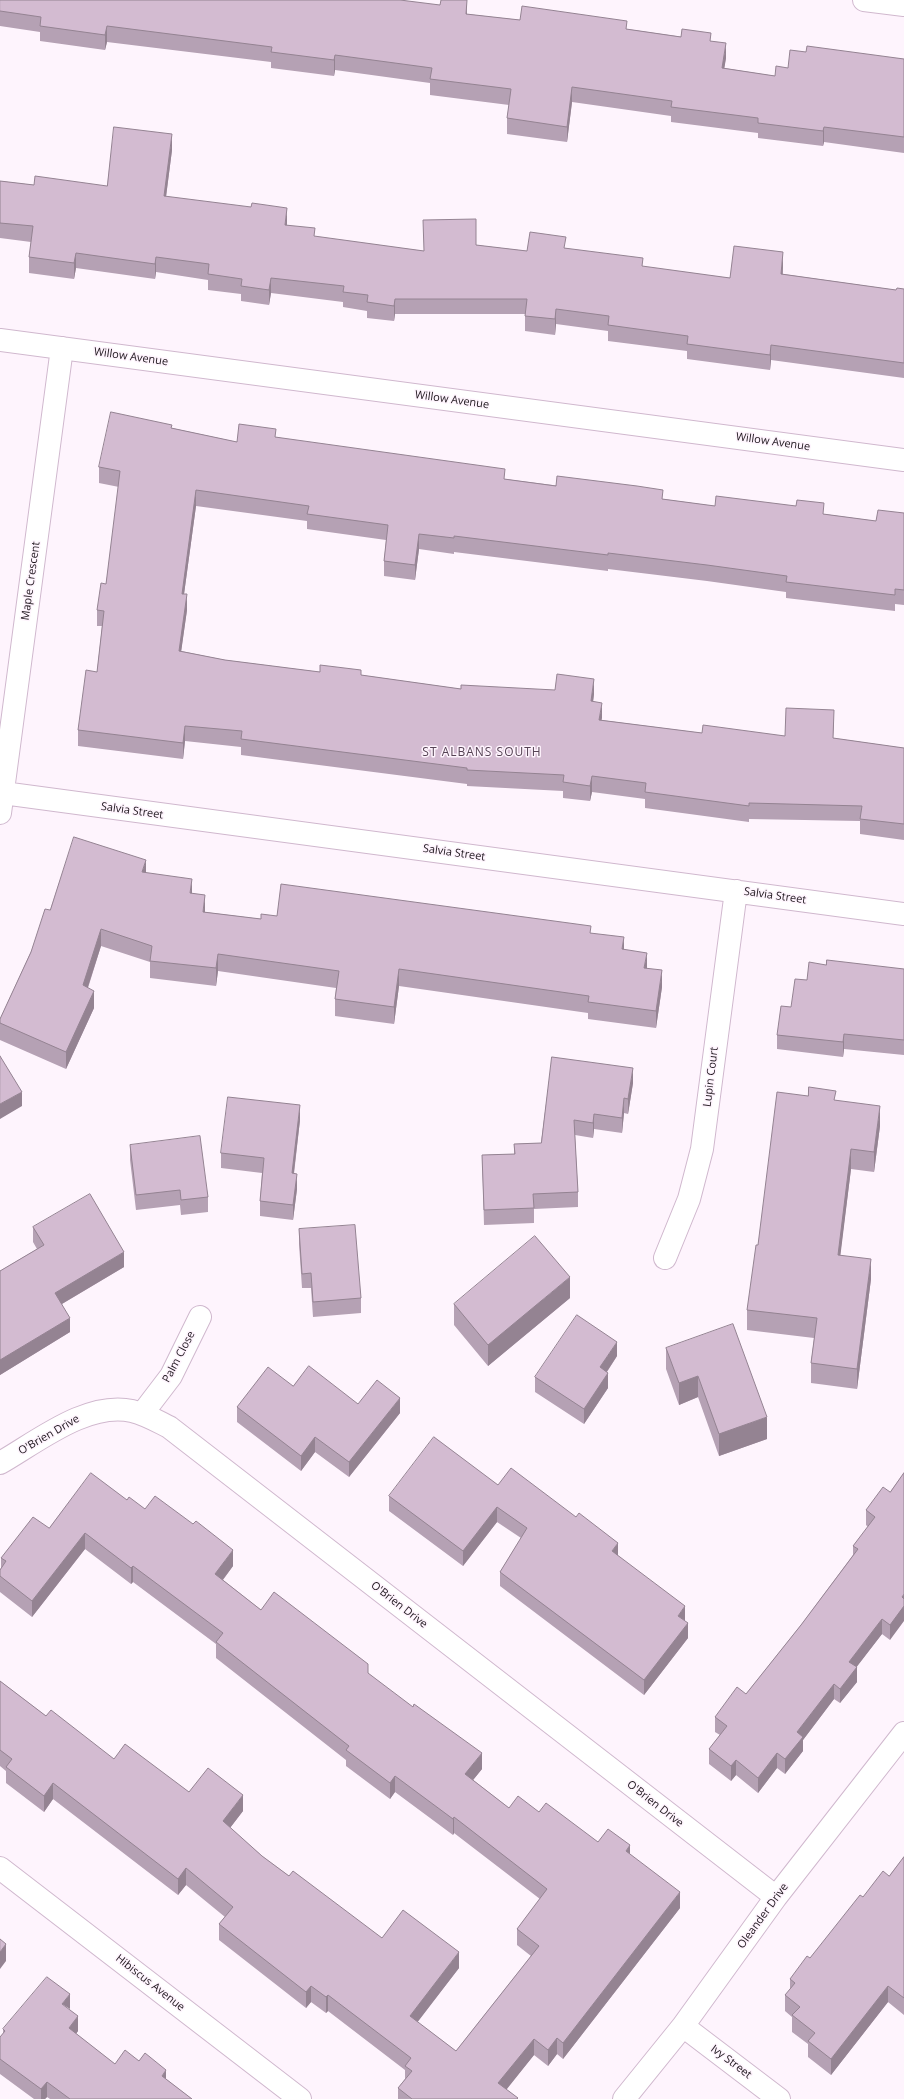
<!DOCTYPE html>
<style>
body{margin:0}
canvas{display:block;background:#fef4fd}
</style>
<canvas width="904" height="2099"></canvas>
<script>
const c = document.querySelector('canvas').getContext('2d');
c.lineJoin = 'round';
function trace(path, color, width, dash) { c.strokeStyle = color; c.lineWidth = width; c.lineCap = dash ? 'butt' : 'round'; c.setLineDash(dash || []); c.stroke(path); }
function fillPath(path, color) { c.fillStyle = color; c.fill(path, 'evenodd'); }
function label(font, color, halo, rows, align = 'center') {
  c.font = font + ' "Open Sans",sans-serif'; c.lineWidth = 3; c.setLineDash([]); c.textBaseline = 'middle'; c.strokeStyle = halo; c.fillStyle = color; for (const [text, x, y, turn = 0] of rows) {
    c.save(); c.translate(x, y); c.rotate((+turn || 0) * Math.PI / 180); c.textAlign = isNaN(turn) ? turn : align; if (halo) c.strokeText(text, 0, 0); c.fillText(text, 0, 0); c.restore();
  }
}
const street = new Path2D(`
 M864,0l40,5
 M0,340l904,120
 M3,793l901,121
 M0,813l62,-465
 M665,1258l24,-59 13,-50 34,-258
 M142,1414l29,-38 29,-59
 M0,1463c37,-21 87,-62 132,-52 13,3 25,10 37,16l607,470
 M0,1868l300,231
 M683,2026l96,73
 M624,2099l59,-73 93,-129 128,-164`);
const wall = new Path2D(`
 M0,0l467,14 53,6 107,9 84,12 15,17 -2,10 51,8 13,-8 18,-16 98,7v94l-80,-11 -1,4 -65,-8v-5l-87,-11v-6l-99,-14 -5,40 -60,-8v-16l2,-13 -79,-10v-12l-95,-13 -1,6 -63,-8v-6l-164,-20 -2,8 -65,-9v-9l-40,-6z
 M172,150l-6,47 121,26v2l28,12 109,14 52,-6 51,6 39,-3 77,19 87,11 53,-11v7l113,16 8,-1v89l-133,-18 -1,10 -83,-11v-8l-79,-10v-10l-52,-7 -1,11 -30,-4v-17h-130l-1,7 -27,-3v-7l-24,-4v-5l-72,-9 -2,12 -28,-4v-7l-33,-4v-10l-52,-8 -1,7 -79,-11 -2,11 -45,-6v-16l2,-15 -31,-4v-57l34,4 73,1z
 M172,428l65,14 39,-5 229,42 158,20 52,7 109,8 52,7 28,-8v92l-9,-1v7l-109,-13v-6l-79,-11 -99,-12v2l-154,-19v2l-35,-5 -4,31 -31,-4v-15l2,-21 -79,-11v-8l-111,-15 -12,88 3,16 -6,41 44,9 95,12 41,3 100,14 133,5 -1,8 8,18 101,13 83,3 49,-11 -1,13 71,10v92l-44,-6v-13l-111,-2v3l-104,-14v-9l-53,-7 -2,9 -27,-3v-7l-96,-5v-2l-226,-29v-8l-56,-6 -2,18 -105,-13v-16l19,-58 5,-46h-5v-16l9,-26 13,-97 -20,-4v-16z
 M146,873l46,21 13,18 56,7 16,-3 314,17 33,16 23,19 15,19 -6,41 -68,-9v-6l-189,-27 -5,38 -59,-8v-17l1,-11 -118,-17 -2,15 -66,-8v-16l-49,-16 -13,42 6,20 -28,61 -66,-29v-21l50,-109z
 M826,965l78,4v86l-60,-6 -1,8 -66,-8v-14l30,-55z
 M552,1057l81,26 -5,31 -4,-1 -2,20 -28,-4 -1,9 -18,-3 3,57v15l-44,2v14l-50,2 -2,-70 32,-1v-10l27,-1z
 M836,1100l44,26 -6,46 -23,-3 -11,86 31,24 -14,110 -46,-6v-20l3,-25 -67,-8v-20l11,-65z
 M300,1120l-6,54 3,15 -4,31 -33,-4v-15l2,-28 -41,-5v-15z
 M130,1145l78,52v15l-27,3 -1,-10 -44,5 -6,-50z
 M33,1227l91,40 -62,37 8,28 -70,43v-104l37,-22 -4,-7z
 M299,1229l62,69v15l-48,4 -2,-29h-9l-3,-44z
 M570,1298l-82,68 -34,-41v-21z
 M666,1348l101,91 -48,17 -21,-59 -19,8 -13,-36z
 M617,1356l-10,16 1,16 -24,36 -49,-32v-15z
 M293,1386l65,18 42,9 -51,64 -34,-25 -14,19 -64,-49v-15z
 M904,1473l-14,167 -8,-6 -26,33 1,15 -17,21 -6,-4 -31,41v11l-18,23 -8,-6 -19,25 -22,-18 -5,6 -22,-17v-15l11,-14 -5,-3v-15l31,-23 55,-69 52,-70v-9l15,-19 -2,-2v-15l24,-18z
 M498,1485l120,71 67,66 3,16 -44,57 -144,-109v-14l21,-34 -24,-16 -34,44 -74,-55v-15z
 M127,1500l18,9 88,57 -10,14 38,30 107,63 114,96 -9,11 36,28 30,4 59,30 32,12 50,54 -117,151 -6,-5 -9,12 -14,-11 -28,34 12,10h-120v-11l7,-9v-9l-77,-59 -2,2 -15,-11 -5,6 -87,-68v-16l6,-7 -39,-32 -8,10 -125,-96 -9,13 -38,-29v-12l-6,-5v-85l46,35 68,43 75,33 54,19 -13,17 32,28 27,20 93,62 77,30 -42,54 39,29 75,-95 -14,-11v-16l23,-30 -86,-66 -1,2 -58,-43 -5,7 -44,-33v-6l-130,-102v-14l-83,-62 -2,2 -46,-35 -53,68 -32,-25v-22l1,-2v-10l48,-30z
 M904,1857v158l-16,-13 -57,73 -23,-18v-13l-16,-12v-15l-7,-6v-16l5,-5v-11l20,-21 53,-61 26,-21z
 M69,2010l9,21 -2,3 39,30 24,-3 27,18 26,20h-142l-3,-2 -2,2h-11l-34,-25v-37l3,-3v-5z`);
const shadedWall = new Path2D(`
 M467,0v15l-1,-1z
 M107,26v16l-2,8v-15z
 M726,43v15l-4,25v-15z
 M335,55v15l-1,6v-16z
 M572,87v15l-5,40v-15z
 M824,127v15l-1,4v-15z
 M172,134v16l-8,62v-16z
 M287,208v15l-2,17v-15z
 M783,252v15l-2,22v-15z
 M76,253v15l-2,11v-16z
 M156,257v15l-1,7v-15z
 M271,278v15l-2,12v-15z
 M395,299v15l-1,7v-15z
 M556,309v15l-1,11v-16z
 M771,345v15l-1,10v-15z
 M196,490v16l-14,103v-15z
 M419,534v15l-4,31v-15z
 M187,594v16l-8,57v-16z
 M594,679v15l-3,23v-16z
 M602,703v15l-3,17v-15z
 M185,726v15l-2,18v-16z
 M592,776v16l-2,9v-15z
 M146,860v17l-4,-5z
 M192,879v17l-2,-3z
 M205,895v17h-2z
 M101,929v17l-18,56v-17z
 M624,937v17l-2,-5z
 M647,953v17l-3,-2z
 M218,954v17l-2,15v-18z
 M399,969v17l-5,38v-17z
 M662,970v17l-6,41v-17z
 M94,991v17l-28,61v-17z
 M844,1034v15l-1,8v-15z
 M633,1068v15l-5,31v-15z
 M22,1092v14l-22,13v-15z
 M624,1098v15l-2,20v-15z
 M300,1105v15l-8,68v-15z
 M880,1106v20l-6,46v-20z
 M594,1114v15l-1,9v-15z
 M851,1149v20l-13,106v-20z
 M297,1174v15l-4,31v-15z
 M124,1252v15l-69,41v-15z
 M871,1259v20l-14,110v-20z
 M570,1277v21l-82,68v-21z
 M70,1318v14l-70,43v-15z
 M617,1342v14l-17,26v-15z
 M608,1373v15l-24,36v-15z
 M698,1376v21l-19,8v-22z
 M400,1398v15l-51,64v-15z
 M767,1417v22l-48,17v-22z
 M315,1437v15l-14,19v-15z
 M497,1507v15l-34,44v-15z
 M85,1533v16l-53,68v-16z
 M618,1543v14l-6,-6z
 M233,1550v16l-18,24v-16z
 M133,1566v16l-2,2v-16z
 M904,1594v27l-14,19v-15l12,-28z
 M685,1606v15l-7,-5z
 M882,1619v15l-33,43v-15z
 M688,1623v15l-44,57v-15z
 M857,1667v15l-17,21v-14z
 M834,1684v15l-31,41v11l-18,23v-15l12,-27z
 M482,1753v16l-17,21v-16z
 M777,1753v15l-19,25v-15z
 M736,1760v15l-5,6v-15z
 M395,1776v16l-5,7v-16z
 M53,1783v16l-9,13v-16z
 M243,1795v16l-20,26v-16z
 M454,1817v16l-1,2v-16z
 M630,1845v16l-4,-10z
 M186,1868v17l-8,10v-16z
 M680,1892v16l-117,151v-16z
 M6,1944v17l-6,8v-17z
 M459,1952v16l-49,64v-16z
 M311,1986v16l-5,6v-16z
 M888,1986v16l-57,73v-16z
 M70,1994v15l-8,-5z
 M328,1995v16l-2,2v-16z
 M78,2016v15l-9,12v-15z
 M557,2038v16l-9,12v-16z
 M534,2039v16l-35,44 -1,-16z
 M166,2070v14l-4,-8z
 M47,2082v15l-2,2h-4v-10z`);
const building = new Path2D(`
 M0,0h400l40,5 1,-5h26l-1,14 54,6 2,-14 105,15 -1,8 55,8 1,-8 29,4 -1,8 16,2 -4,25 53,8 1,-10 12,2 2,-18 16,2 1,-6 97,13v78l-80,-10 -1,4 -65,-8v-5l-87,-11 1,-6 -100,-14 -5,40 -60,-9 4,-29 -81,-10 2,-11 -97,-13 -1,5 -63,-8 1,-5 -165,-21 -2,9 -65,-9 1,-9 -41,-6z
 M114,127l58,7 -8,62 87,11 1,-4 35,5 -2,17 30,3 -1,8 110,15 -1,-31 53,-1v26l51,6 3,-19 36,5 -2,11 79,10 -1,8 88,12 4,-32 49,6 -2,22 115,16 1,-2 7,1v74l-133,-18 -1,10 -83,-11 1,-8 -80,-11 1,-9 -53,-7 -1,10 -30,-3 2,-17h-132l-1,7 -27,-4 1,-7 -25,-3 1,-6 -73,-8 -2,12 -28,-4 1,-7 -34,-5 1,-10 -53,-7 -1,7 -79,-11 -2,10 -45,-6 4,-31 -33,-3v-42l34,4 1,-9 72,10z
 M111,412l61,13 -1,3 66,14 2,-18 37,5 -1,8 230,32 -1,10 52,7 1,-10 80,10 26,4 -1,9 53,7 1,-10 80,10 1,-6 27,3 -1,11 53,7 2,-11 26,3v77l-9,-1v6l-109,-13 1,-6 -80,-11 -99,-12v2l-154,-19v2l-35,-4 -4,31 -31,-4 4,-36 -81,-11 2,-8 -113,-16 -14,104h5l-8,57 46,9 95,12v-7l41,5v5l100,14v-4l94,5 2,-16 37,5 -3,22 11,2 -3,17 103,13 1,-8 82,11 1,-28 48,2 -1,28 71,10v76l-44,-5 2,-13 -113,-3v3l-104,-14 1,-9 -54,-7 -2,10 -27,-4 1,-7 -97,-5v-2l-226,-29 1,-8 -57,-5 -2,17 -105,-13 8,-60 11,2 7,-61 -7,-1 4,-27 5,1 14,-113 -21,-4z
 M74,837l72,23 -4,12 50,7 -2,14 15,2 -2,17 58,7v-5l16,2 4,-32 310,42 -1,7 34,4 -2,12 25,4 -3,15 18,2 -6,41 -68,-9 1,-6 -190,-27 -5,38 -59,-8 4,-28 -121,-17 -2,14 -66,-7 2,-15 -51,-17 -18,56 11,6 -28,61 -66,-29v-4l31,-67 14,-43 5,1z
 M827,960l77,9v71l-60,-6 -1,8 -66,-7 4,-29 10,1 4,-28 12,1 2,-18 17,3z
 M0,1056l22,36 -22,12z
 M552,1057l81,11 -5,31 -4,-1 -2,20 -28,-4 -1,9 -19,-3 4,72 -45,2 1,14 -50,2 -2,-55 33,-1 -1,-10 27,-1z
 M809,1087l27,4 -2,9 46,6 -6,46 -23,-3 -13,106 33,4 -14,110 -46,-6 6,-45 -70,-8 9,-65h2l19,-153 31,4z
 M228,1097l72,8 -8,68 5,1 -4,31 -33,-4 4,-43 -43,-5z
 M200,1136l8,61 -27,3 -1,-10 -44,5 -6,-50z
 M90,1194l34,58 -69,41 15,25 -70,42v-89l44,-26 -11,-18z
 M355,1225l6,73 -48,4 -2,-29 -9,1 -3,-45z
 M535,1236l35,41 -82,68 -34,-41z
 M577,1315l40,27 -17,25 8,6 -24,36 -49,-32z
 M733,1324l34,93 -48,17 -21,-58 -19,7 -13,-35z
 M309,1366l49,38 19,-24 23,18 -51,64 -34,-25 -14,19 -64,-49 31,-40 25,19z
 M434,1437l64,48 13,-17 65,49 3,-4 39,30 -6,8 73,55 -7,10 10,7 -44,57 -144,-108 27,-44 -30,-21 -34,44 -74,-55z
 M91,1473l36,27 2,-3 16,12 10,-13 38,28 3,-3 37,29 -18,24 46,36 13,-18 94,72v9l45,34 1,-3 68,49 -17,21 44,34 9,-12 21,16 7,-9 52,39 10,-13 22,16 -4,6 54,41 -117,151 -6,-5 -9,12 -14,-11 -36,44 20,15 -1,1h-105l-14,-11 14,-17 -7,-5 6,-8 -83,-63 -2,2 -15,-11 -5,6 -87,-68 14,-17 -47,-39 -8,11 -125,-96 -9,13 -38,-29 6,-8 -12,-9v-69l46,35 5,-6 63,49 11,-15 64,48 19,-24 35,27 -20,26 39,35 27,20 4,-5 89,67 21,-28 56,42 -49,64 46,35 83,-105 -22,-17 30,-40 -93,-72 -1,2 -58,-43 -5,7 -44,-33 3,-4 -133,-104 7,-9 -90,-67 -2,2 -46,-35 -53,68 -32,-25v-6l6,-9 -5,-3 32,-41 16,11z
 M904,1473v121l-2,3 2,2v7l-14,19 -8,-6 -33,43 8,5 -17,22 -6,-5 -37,48 6,5 -18,22 -8,-6 -19,25 -22,-18 -5,6 -22,-17 18,-23 -12,-9 22,-30 9,7 55,-69 57,-76 -5,-3 22,-29 -9,-7 17,-23 7,5z
 M904,1857v141l-16,-12 -57,73 -23,-18 7,-8 -23,-18 8,-8 -15,-12 10,-12 -5,-4 17,-23 3,2 50,-63 3,2 20,-26 6,5z
 M0,1939l6,5 -6,8z
 M47,1977l23,17 -8,10 16,12 -9,12 46,36 10,-14 14,11 6,-8 21,17 -4,6 30,23h-122l-23,-17 -6,7 -41,-30v-22l5,-6 -2,-2z`);
const streetNames = [
 ["Willow Avenue",131,357,8],
 ["Willow Avenue",452,400,8],
 ["Willow Avenue",773,442,8],
 ["Maple Crescent",31,581,-82],
 ["Salvia Street",132,811,8],
 ["Salvia Street",454,853,8],
 ["Salvia Street",775,896,8],
 ["Lupin Court",711,1077,-83],
 ["Palm Close",179,1357,-62],
 ["O'Brien Drive",49,1435,-30],
 ["O'Brien Drive",399,1605,38],
 ["O'Brien Drive",655,1804,38],
 ["Oleander Drive",763,1916,-54],
 ["Hibiscus Avenue",150,1983,38],
 ["Ivy Street",731,2062,37]
];
const neighbourhoodNames = [
 ["ST ALBANS SOUTH",482,753]
];
trace(street, '#d0b8ce', 24);
trace(street, '#fff', 22);
fillPath(wall, '#b5a1b4');
fillPath(shadedWall, '#948392');
fillPath(building, '#d3bbd1');
trace(building, '#948392', 1);
label('11px', '#1f171e', '#fef4fd', streetNames);
c.letterSpacing = '1px';
label('12px', '#554254', '#fef4fd', neighbourhoodNames);
c.letterSpacing = '0px';
</script>
